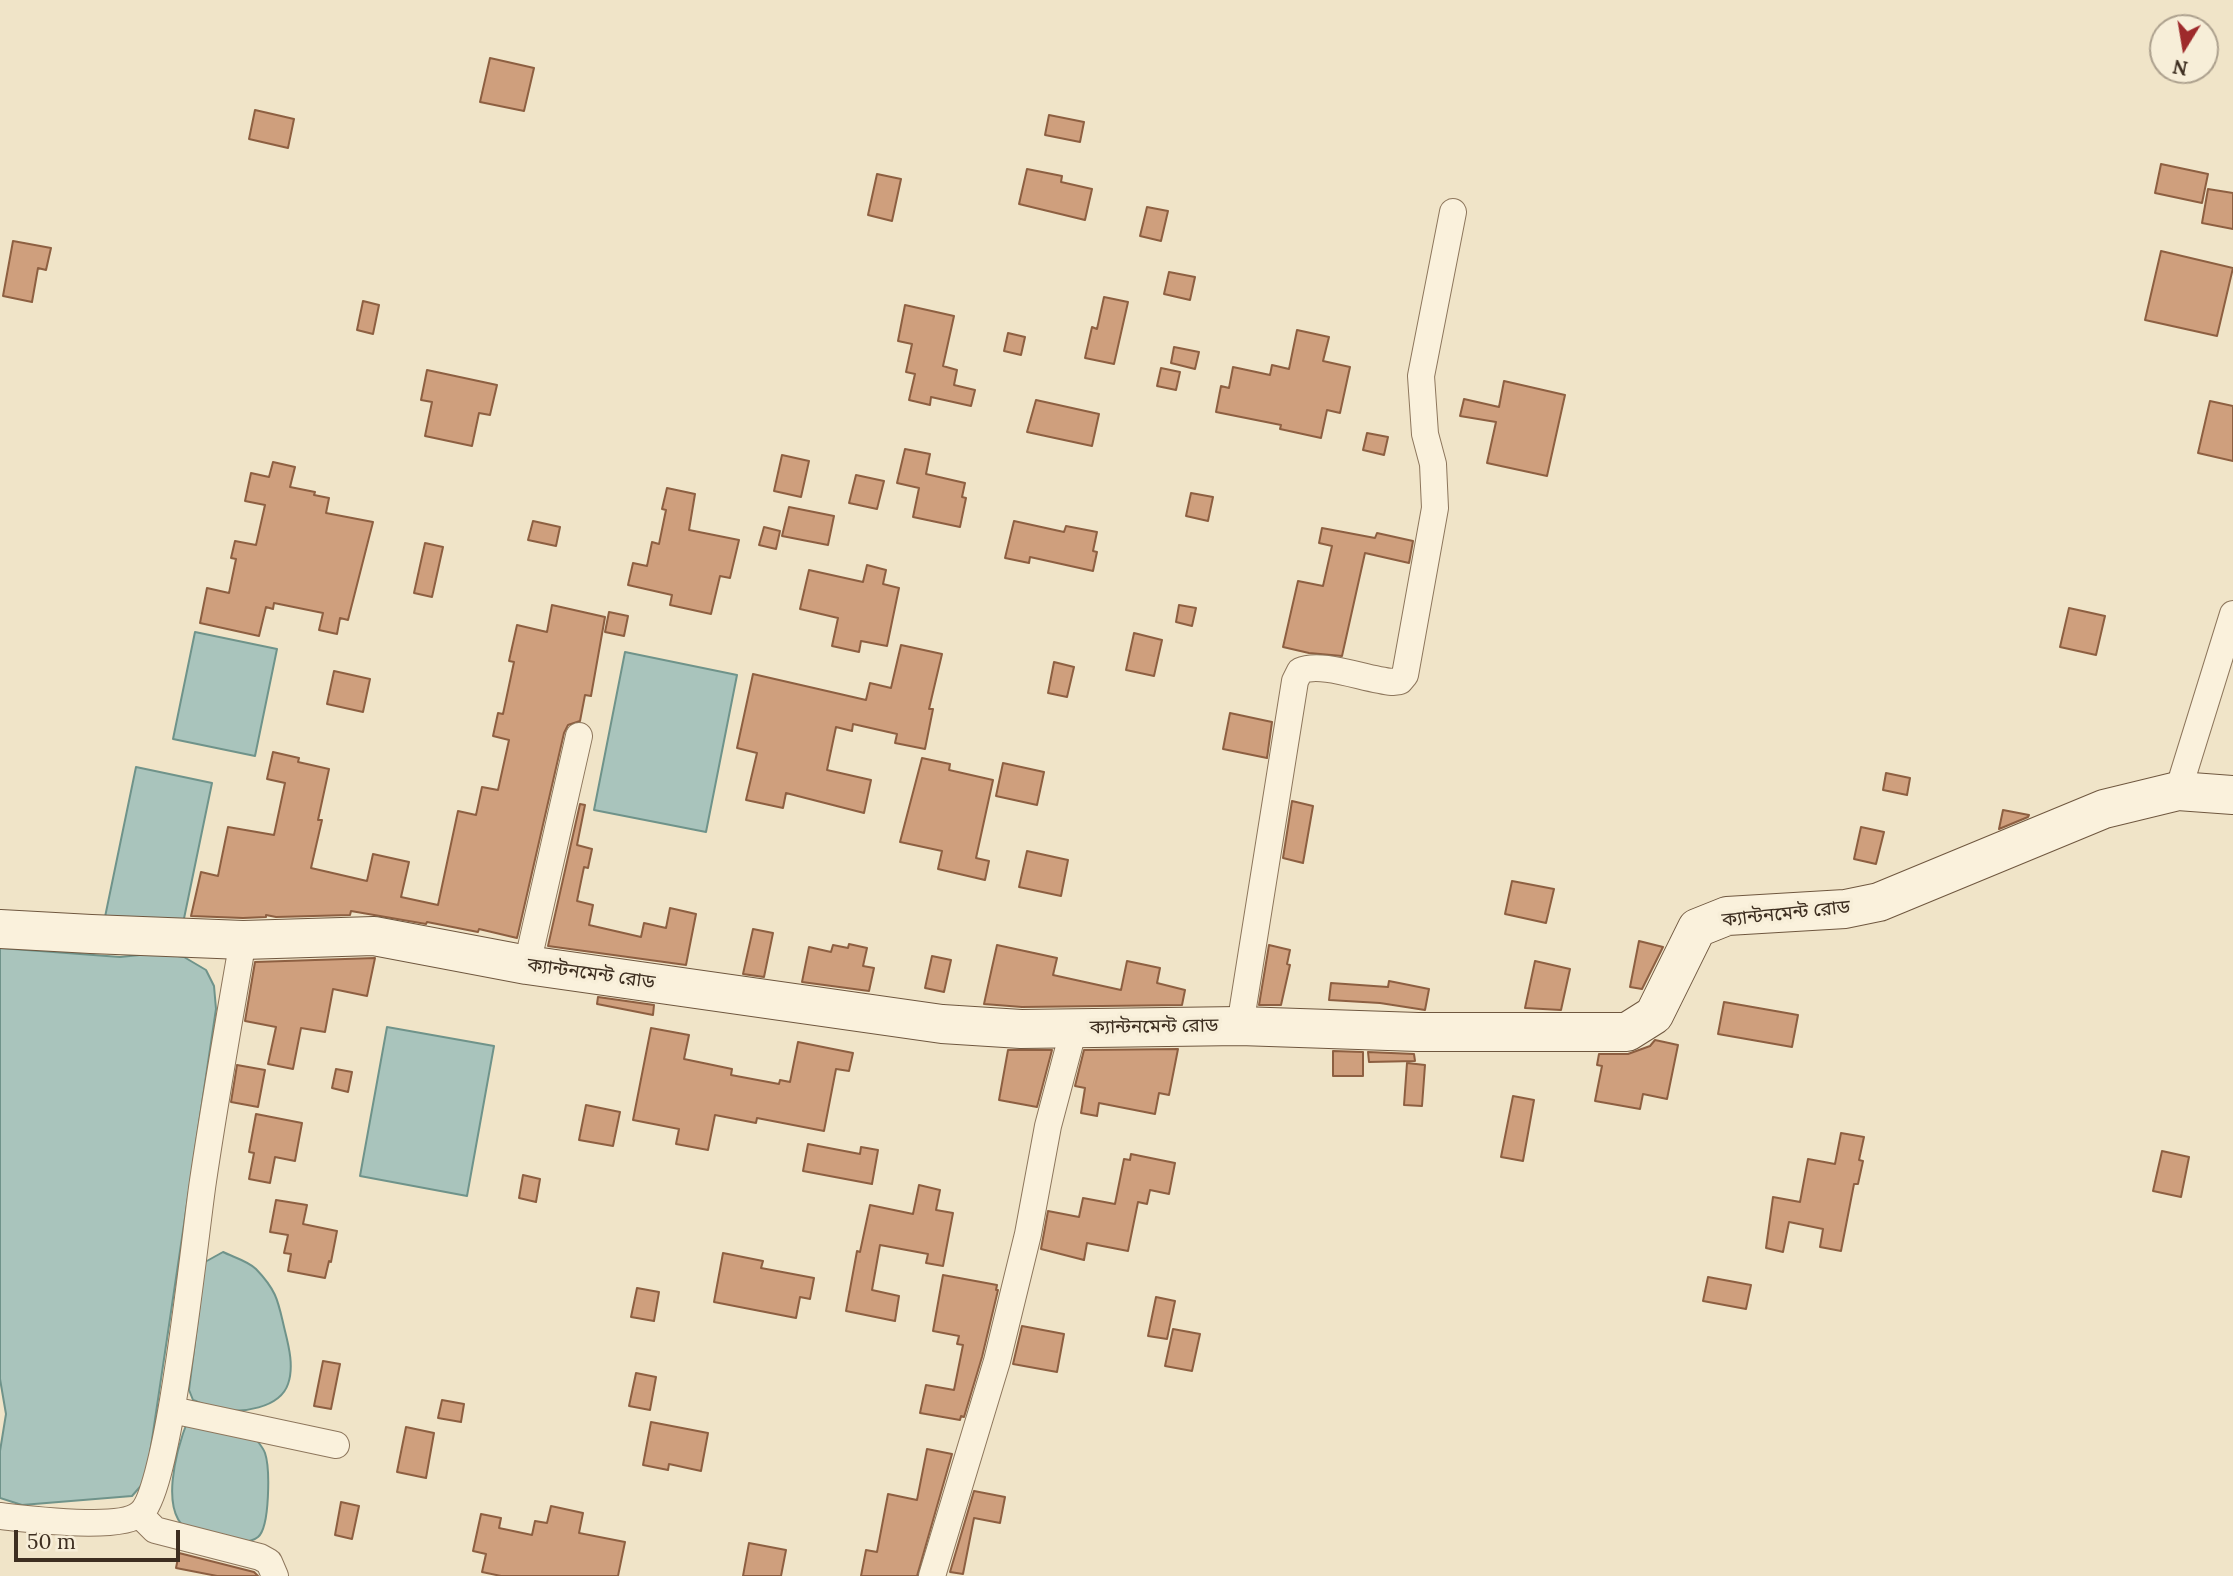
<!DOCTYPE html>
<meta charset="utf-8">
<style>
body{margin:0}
#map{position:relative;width:2233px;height:1576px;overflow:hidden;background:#f0e4c8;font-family:Lora,serif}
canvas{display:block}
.north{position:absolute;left:2149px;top:14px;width:70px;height:70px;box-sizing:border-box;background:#f7eed8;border:2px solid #ada18e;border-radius:50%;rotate:191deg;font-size:19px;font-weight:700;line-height:28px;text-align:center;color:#3d2e20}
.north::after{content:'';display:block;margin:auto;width:24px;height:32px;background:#9e2a2b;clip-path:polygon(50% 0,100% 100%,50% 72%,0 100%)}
.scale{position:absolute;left:14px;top:1530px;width:166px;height:32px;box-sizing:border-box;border:4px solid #3d2e20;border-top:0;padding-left:9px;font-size:21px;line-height:24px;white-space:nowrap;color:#3d2e20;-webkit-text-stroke:5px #f7eed8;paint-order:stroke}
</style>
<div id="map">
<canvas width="2233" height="1576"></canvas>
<div class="north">N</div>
<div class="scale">50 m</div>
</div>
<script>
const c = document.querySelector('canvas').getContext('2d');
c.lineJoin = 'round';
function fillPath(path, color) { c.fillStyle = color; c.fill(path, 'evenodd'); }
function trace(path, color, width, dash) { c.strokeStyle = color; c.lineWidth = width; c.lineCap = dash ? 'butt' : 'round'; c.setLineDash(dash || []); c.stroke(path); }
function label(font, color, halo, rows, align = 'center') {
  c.font = font + ' Lora,"Noto Sans Bengali",serif'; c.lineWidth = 7; c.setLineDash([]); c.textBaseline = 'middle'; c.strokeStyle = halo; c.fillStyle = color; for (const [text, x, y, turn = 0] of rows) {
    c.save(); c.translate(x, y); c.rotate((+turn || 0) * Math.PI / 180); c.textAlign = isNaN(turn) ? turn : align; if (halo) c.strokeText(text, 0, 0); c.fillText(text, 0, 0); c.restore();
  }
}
const water = new Path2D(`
 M195,632l82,17 -22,107 -82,-17z
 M625,652l112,23 -31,157 -112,-22z
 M136,767l76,16 -31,150 -76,-16z
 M0,948l120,9 39,-4 25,4 22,13 8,16 2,23 -70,471 -14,16 -110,9 -22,-7v-47l6,-37 -6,-35z
 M387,1027l107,19 -27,150 -107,-20z
 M223,1252c10,5 25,9 33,17 22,23 22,33 29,62 4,16 9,36 3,53 -8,24 -47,30 -70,25 -8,-2 -17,-6 -25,-9l-4,-10 16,-128z
 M189,1417l64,18c4,6 10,12 12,18 5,15 5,74 -7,84 -10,8 -24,3 -36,1 -8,-1 -18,-1 -26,-4 -42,-14 -18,-89 -7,-117z`);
const building = new Path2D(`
 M490,58l44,10 -10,43 -44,-9z
 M255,110l39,9 -6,29 -39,-9z
 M1049,115l35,7 -4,20 -35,-7z
 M2161,164l47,10 -6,29 -47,-10z
 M1027,169l35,7 -1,6 31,7 -7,31 -66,-16z
 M877,174l24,5 -9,42 -24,-6z
 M2208,189l25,4v36l-31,-6z
 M1147,207l21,4 -7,30 -21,-5z
 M13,241l38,7 -5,22 -8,-2 -6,34 -29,-6z
 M2161,251l72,17 -16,68 -72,-16z
 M1169,272l26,5 -5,23 -26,-6z
 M1104,297l24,5 -14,62 -29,-6 7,-31 5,2z
 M363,301l16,4 -6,29 -16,-4z
 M905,305l49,11 -11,50 14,4 -3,15 21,5 -4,16 -40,-9 -1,8 -21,-5 6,-26 -9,-2 6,-28 -14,-3z
 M1297,330l32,7 -6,24 27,6 -10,46 -13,-3 -6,28 -41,-9 1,-4 -65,-13 5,-26 8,2 4,-21 37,8 2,-10 17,4z
 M1008,333l17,4 -4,18 -17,-4z
 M1174,347l25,5 -4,17 -24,-6z
 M1161,368l19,4 -4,18 -19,-4z
 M427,370l70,15 -7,30 -11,-2 -7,33 -47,-10 7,-34 -11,-2z
 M1504,381l61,14 -18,81 -60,-13 9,-41 -36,-6 4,-17 35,8z
 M1036,400l63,14 -7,32 -65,-14z
 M2210,401l23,5v55l-35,-8z
 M1367,433l21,4 -4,18 -21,-5z
 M905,449l25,5 -4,20 39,9 -3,14 4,1 -6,29 -47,-10 6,-29 -22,-5z
 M782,455l27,6 -8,36 -27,-6z
 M273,462l22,5 -5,20 25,5 -1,3 15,3 -3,15 47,9 -25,98 -8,-2 -3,16 -18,-4 4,-17 -49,-10 -1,6 -7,-2 -7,29 -59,-13 7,-35 22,5 7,-34 -5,-1 4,-17 21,4 9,-40 -20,-4 6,-28 18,4z
 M856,475l28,6 -7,28 -28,-6z
 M667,488l28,6 -6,36 50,10 -9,38 -10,-2 -9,38 -41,-9 2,-10 -44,-10 5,-22 14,3 5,-24 7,2 7,-34 -4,-1z
 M1191,493l22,4 -5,24 -22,-5z
 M789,507l45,9 -6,29 -46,-9z
 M533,521l27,6 -4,19 -28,-6z
 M1014,521l50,11 2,-6 31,6 -4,19 4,1 -4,19 -63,-14 -1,6 -24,-5z
 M764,527l16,4 -4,18 -17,-4z
 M1322,528l53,10 2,-5 36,8 -4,22 -44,-10 -23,103 -33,-3 -26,-6 15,-66 25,5 9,-40 -13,-3z
 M425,543l18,4 -11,50 -18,-4z
 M867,565l19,5 -3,14 16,4 -12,58 -26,-5 -2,11 -27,-6 6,-28 -38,-9 9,-39 54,12z
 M552,605l53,12 -14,79 -6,-1 -5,26 -12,4 -4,8 -47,205 -38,-9 -1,3 -51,-10 -1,2 -75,-13 -1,4 -74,2 -10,-2v2l-23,1 -52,-2 10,-44 17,4 10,-49 46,8 11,-52 -18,-4 6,-27 26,6 -1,4 31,7 -11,51h4l-11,48 56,13 6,-27 36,8 -8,35 37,8 20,-94 18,4 6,-28 16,3 11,-50 -16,-4 5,-23 5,1 11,-52 -5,-1 8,-36 30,7z
 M1179,605l17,3 -4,18 -16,-4z
 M2069,608l36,8 -9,39 -36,-8z
 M609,612l19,4 -4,20 -19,-4z
 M1134,633l28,7 -8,36 -28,-6z
 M901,645l41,9 -13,55h4l-8,40 -30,-6 2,-9 -44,-10 -1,7 -16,-4 -9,43 44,10 -7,33 -78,-20 -3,15 -37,-8 11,-47 -20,-5 16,-74 113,26 4,-17 21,5z
 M1054,662l20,5 -7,30 -19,-4z
 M334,671l36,8 -7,33 -36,-8z
 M1230,713l42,9 -5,36 -44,-9z
 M922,758l28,6 -1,6 44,10 -17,78 13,3 -4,19 -47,-11 4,-18 -42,-9z
 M1003,763l41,9 -7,33 -41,-9z
 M1886,773l24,5 -3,17 -24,-5z
 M1292,801l21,5 -10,57 -20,-5z
 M580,804l5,1 -8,40 15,4 -4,19 -4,-1 -7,34 16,4 -4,20 52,12 3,-14 22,5 4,-20 26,6 -10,51 -138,-19z
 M2003,810l26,5 -1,2 -29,12z
 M1861,827l23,5 -8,32 -22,-5z
 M1027,851l41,9 -7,36 -42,-9z
 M1512,881l42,8 -8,34 -41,-9z
 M753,929l20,4 -9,44 -21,-3z
 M1639,941l24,6 -21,42 -12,-2z
 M849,944l18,4 -4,18 11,2 -5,23 -67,-9 7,-35 22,5 2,-7 15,3z
 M997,945l60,13 -4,17 68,15 6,-29 33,7 -3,15 28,7 -3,15 -160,2 -38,-3z
 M1269,945l21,5 -3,14 3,1 -9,40h-22z
 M932,956l19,4 -7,32 -19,-4z
 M375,958l-8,38 -34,-7 -8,43 -24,-4 -8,41 -25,-5 8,-37 -31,-6 10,-59z
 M1535,961l35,8 -9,41 -36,-2z
 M1389,981l40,8 -4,21 -45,-7 -51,-3 2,-17 57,4z
 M598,997l56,8 -1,10 -56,-11z
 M1724,1002l74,13 -6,32 -74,-13z
 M651,1028l38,7 -5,24 48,10 -1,6 48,9 1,-4 10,2 8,-40 55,11 -4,18 -13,-2 -12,62 -67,-13 -1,5 -41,-8 -7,35 -32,-6 3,-15 -46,-9z
 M1655,1040l23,5 -11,54 -24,-5 -3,15 -45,-8 7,-35 -5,-1 2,-11h29l22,-8z
 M1178,1049l-9,46 -10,-2 -4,21 -56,-11 -2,13 -16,-3 4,-25 -10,-2 9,-36z
 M1008,1050h44l-15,57 -38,-7z
 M1333,1051l30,1v24h-30z
 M1368,1052l46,2 1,7 -46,1z
 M1407,1063l18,2 -3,41 -18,-1z
 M237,1065l28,5 -7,37 -27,-5z
 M336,1069l16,3 -4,20 -16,-4z
 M1513,1096l21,4 -11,61 -22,-4z
 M586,1105l34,7 -7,34 -34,-6z
 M256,1114l46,9 -7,38 -20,-4 -5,26 -21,-4 5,-26 -5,-1z
 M1841,1133l23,4 -5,23 4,1 -5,23h-4l-13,67 -21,-4 3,-18 -34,-7 -6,30 -17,-4 7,-51 27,5 8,-43 27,5z
 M808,1144l52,10 1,-7 17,3 -6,34 -69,-13z
 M2162,1151l27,6 -8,40 -28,-6z
 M1131,1154l44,9 -6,31 -19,-4 -3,14 -9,-2 -10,49 -41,-8 -3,17 -43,-11 7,-38 31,6 4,-19 32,6 9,-45 6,1z
 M523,1175l17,4 -4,23 -17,-4z
 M919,1185l21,5 -4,20 17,3 -10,53 -17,-3 2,-9 -48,-9 -8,45 27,6 -4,25 -49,-10 11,-60 3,1 10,-47 43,9z
 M276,1200l31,5 -4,19 34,7 -6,31 -2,-1 -4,17 -37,-7 3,-17 -7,-1 4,-18 -18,-3z
 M723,1253l40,8 -2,7 53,10 -4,21 -10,-2 -4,21 -82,-16z
 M943,1275l54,10 -1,5h2l-16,67 -18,60 -3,-1 -1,4 -40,-7 6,-28 28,5 9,-45 -6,-1 2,-8 -26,-5z
 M1708,1277l43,8 -5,24 -43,-8z
 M637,1288l22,4 -5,29 -23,-4z
 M1156,1297l19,4 -8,38 -19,-3z
 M1022,1326l42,8 -7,38 -44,-8z
 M1173,1329l27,5 -8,37 -27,-5z
 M323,1361l17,3 -9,45 -17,-3z
 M636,1373l20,4 -6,33 -21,-4z
 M442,1400l22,4 -3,18 -23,-4z
 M651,1422l57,11 -7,38 -32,-7 -1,6 -25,-5z
 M406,1427l28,6 -8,45 -29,-6z
 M927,1449l25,5 -35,122h-56l5,-26 11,2 11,-58 29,6z
 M974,1491l31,6 -5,26 -26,-5 -11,56 -13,-2z
 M341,1502l18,4 -7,33 -17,-4z
 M551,1506l32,7 -4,20 46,9 -7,34h-117l-19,-4 4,-18 -13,-3 8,-37 20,4 -2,10 33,7 3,-14 12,2z
 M749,1543l37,7 -5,26h-38z
 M179,1553l75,19 4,4h-41l-41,-8z`);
const minor = new Path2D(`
 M2178,791l55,-177
 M527,965l52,-229
 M1240,1026l55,-345 5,-10c22,-10 66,9 92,11l8,-1 5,-6 30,-167 -2,-44 -8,-30 -4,-58 32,-164
 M172,1410l164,35
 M140,1515l15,15 105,27 9,5 6,14
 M0,1516c27,3 122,15 141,-3 29,-26 54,-279 62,-332 12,-81 26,-161 40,-241
 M932,1576l65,-215 31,-127 20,-108 26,-98`);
const secondary = new Path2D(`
 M0,929l91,5 152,6 131,-4 153,29 415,59 79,5 219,-3 178,6h209l27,-17 43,-87 30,-12 118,-7 34,-7 225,-93 74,-18 55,4`);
const streetNames = [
 ["ক্যান্টনমেন্ট রোড",1786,914,-6],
 ["ক্যান্টনমেন্ট রোড",591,974,8],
 ["ক্যান্টনমেন্ট রোড",1154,1027,-1]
];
fillPath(water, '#a9c4bc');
trace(water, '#6f938a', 2);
fillPath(building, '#cf9f7d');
trace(building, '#8d5f41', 2);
trace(minor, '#8d765c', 28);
trace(secondary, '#6f573f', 40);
trace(minor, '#faf1dc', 26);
trace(secondary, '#faf1dc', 38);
label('19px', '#3d2e20', '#f7eed8', streetNames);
</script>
